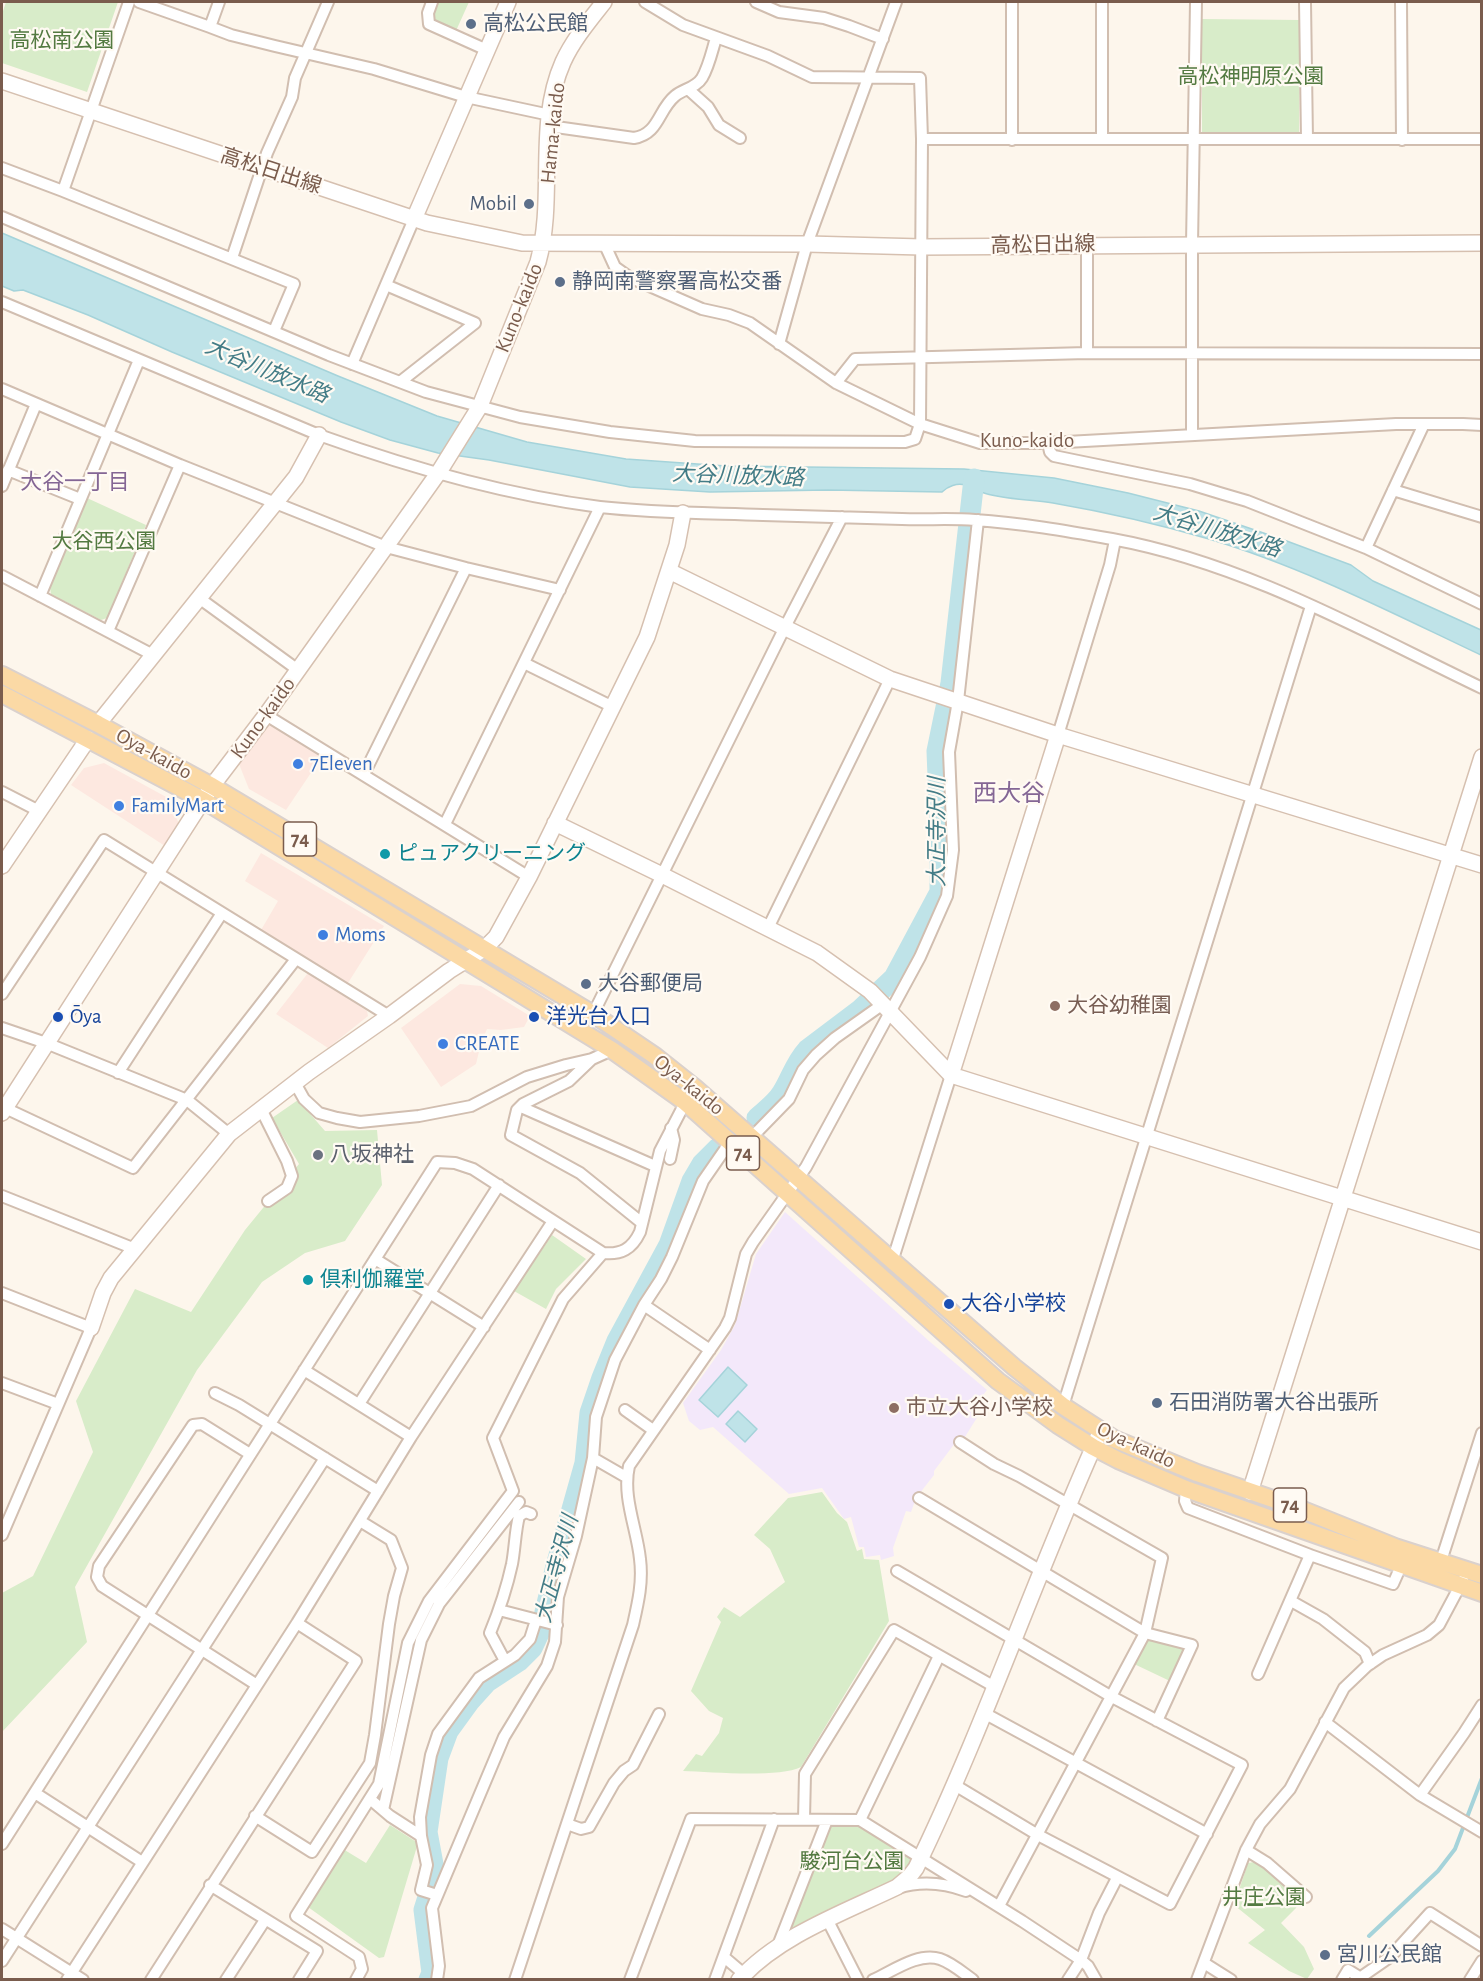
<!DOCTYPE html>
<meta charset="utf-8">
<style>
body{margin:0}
#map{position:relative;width:1483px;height:1981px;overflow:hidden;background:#fdf6ec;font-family:"Alegreya Sans",sans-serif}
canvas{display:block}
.frame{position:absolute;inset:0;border:3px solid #7a5c4d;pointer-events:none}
</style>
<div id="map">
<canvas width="1483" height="1981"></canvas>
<div class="frame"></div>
</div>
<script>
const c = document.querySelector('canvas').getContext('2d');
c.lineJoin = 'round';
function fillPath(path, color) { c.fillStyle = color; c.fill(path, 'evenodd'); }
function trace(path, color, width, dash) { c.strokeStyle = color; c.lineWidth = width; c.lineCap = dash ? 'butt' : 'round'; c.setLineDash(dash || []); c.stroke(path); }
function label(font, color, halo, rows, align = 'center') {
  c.font = font + ' "Alegreya Sans","Noto Sans JP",sans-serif'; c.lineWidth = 4.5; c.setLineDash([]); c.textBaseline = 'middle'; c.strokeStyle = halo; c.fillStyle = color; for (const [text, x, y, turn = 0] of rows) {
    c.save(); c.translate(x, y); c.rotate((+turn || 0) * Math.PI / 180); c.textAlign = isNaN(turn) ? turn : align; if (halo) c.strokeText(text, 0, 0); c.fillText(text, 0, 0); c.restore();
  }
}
const commercial = new Path2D(`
 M274,725l49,30 -37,55 -37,-21 -10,-25 28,-38z
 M104,763l64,35 11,26 -14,22 -94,-61 13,-17z
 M261,853l123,73 -43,68 26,17 1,5 -40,32 -52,-34 39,-50 -54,-34 17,-29 -33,-20z
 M460,984l21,2 49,30 -6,11 -23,3 -14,-1 -6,14 -5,21 -35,23 -40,-59z`);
const education = new Path2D(`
 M785,1212l144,129 58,49 -14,18 5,8 -15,24 -5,-1 -24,32v4l-18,23 -5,14 -5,-1 -13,37 1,8 -13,4 -1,-5 -14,2 -2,-10h-5l-8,-30 -7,2 -22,-31 -33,6 -76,-67 -13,3 -11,-9 -6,-18 38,-53 14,-25 21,-71z`);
const green = new Path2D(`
 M6,2h112l-31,90 -85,-29v-49z
 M436,2h33l-14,31 -21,-10 -3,-8z
 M1202,19l98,1 -1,114h-97z
 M87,498l59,27 -39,93 -6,2 -50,-26 -1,-6z
 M298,1100l27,31 52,-1 5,55 -37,56 -40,12 -43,29 -65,88 -122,217 12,55 -85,90v-139l31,-17 60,-124 -17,-51 59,-112 56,23 54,-82 54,-66 -27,-46z
 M552,1235l34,24 -30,30 -10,20 -32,-18z
 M822,1492l15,21 10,9 10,29 5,-2 2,10 15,1 10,61 -88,146c-22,11 -90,5 -118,4l13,-17 6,2 17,-23 4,-15 -14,-7 -18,-20 30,-69 -4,-5 7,-10 16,10 45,-35 -15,-33 -16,-14 34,-37z
 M1150,1637l35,10 2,5 -15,30 -40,-19 12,-24z
 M858,1823l53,34 2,6 -6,9 -15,10 -99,47 -4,-6 40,-98z
 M390,1825l28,18 -34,114 -5,1 -71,-51 35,-58 23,14z
 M1254,1862l10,4 36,32 -4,10 -15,15 23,24 10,22 -7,10 -18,-8 -41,-28 17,-13 -31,-25 14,-42z`);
const water = new Path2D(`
 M2,233l336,143 99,40 90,26 99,17 100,7 238,3 90,9 74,15 71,18 85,29 67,25 22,16 108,49v25c-89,-42 -178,-88 -272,-116 -51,-15 -104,-27 -156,-36 -23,-4 -50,-3 -72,-11l-6,4 -5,-1 -5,-10c-8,-2 -17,1 -23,7l-114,-2 -118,2 -80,-5 -141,-27 -51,-7 -48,-13 -49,-18 -169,-70 -84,-37 -65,-25 -9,1 -12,-5z
 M728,1367l19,18 -29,32 -19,-17z
 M738,1411l19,18 -12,13 -19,-18z`);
const stream = new Path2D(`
 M1369,1936l69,-65 17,-22 27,-71`);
const river = new Path2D(`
 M757,1118c9,-8 19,-15 25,-25 9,-14 13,-30 25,-43l53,-40 34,-32 46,-86v-65l-3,-76 14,-68 23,-204
 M429,1980l3,-7 -8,-63 11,-35 -8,-43 11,-74 10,-27 21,-29 18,-20 32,-21 13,-13 9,-19 15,-63 29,-103 5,-50 12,-35 15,-37 52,-96 23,-64 10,-17 16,-16`);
const street = new Path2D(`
 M139,2l71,25 9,-25
 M432,2l-4,11 1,11 58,26
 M645,2l38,23 85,31 44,21 108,1 2,61
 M756,2l23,10 45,6 25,8 34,13
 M1012,2v138
 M1305,2l2,137
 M1401,2l1,138
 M210,27l21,8 44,11 99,23 92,28 84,18
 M688,89l20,18 11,18 21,13
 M549,126l85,12c25,-4 24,-28 41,-42 8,-7 21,-8 27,-18 7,-12 10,-27 14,-40
 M1102,139v-137
 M2,168l61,23 231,93 -20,47
 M63,191l66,-189
 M2,217l327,138 97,37 94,25 90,15 85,9 210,1 10,-3 5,-15 2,-285h560
 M604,243l11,24 14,10 73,32 27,6 21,8 86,60 84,41 60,19h68l348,-19h67l19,1
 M1087,245v108
 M232,258l35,-105 25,-56 3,-19 33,-76
 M386,285l89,38 -75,59
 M2,302l317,133c89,32 187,60 281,72 54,6 109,6 163,8 46,1 93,3 139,4 24,1 48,-1 73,1 46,3 92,11 137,19 132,24 251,92 370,149
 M779,344l28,-100 89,-242
 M352,364l62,-145
 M836,383l19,-24 232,-6 395,1
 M2,389l178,76 206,82 80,21 94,22
 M1424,424l-58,124 116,56
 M1192,434v-190l4,-242
 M1048,443l2,9 4,4 136,28 33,10 24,7 119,47
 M8,470l72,29
 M2,486l34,-82
 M1393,490l89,27
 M2,576l151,79
 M40,596l99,-236
 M199,598l99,72
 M108,631l72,-166
 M524,663l89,44
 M266,715l263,162
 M1058,735l52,-170 5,-25
 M364,774l102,-206
 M2,792l37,19
 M445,824l155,-317
 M768,928l122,-249
 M2,994l102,-154 285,176
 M593,1014l192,-387 57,-110
 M2,1028l44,15 141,57 42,34
 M592,1059l-23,22 -46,23 -6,6 -6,25 69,38 62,50
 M118,1073l104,-160
 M295,1083l9,16 15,14 18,5 23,4 59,-6 52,-10 56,-29 39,-12 26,-6 20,-9
 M521,1107l134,59
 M5,1108l128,60 163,-209
 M261,1109l26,52 5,15 -5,12 -19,13
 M752,1137l37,-38 14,-29 13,-15 19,-17 48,-34
 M670,1159l4,-19 -3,-12
 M2,1196l133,53
 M375,1259l109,68
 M892,1262l59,-187
 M2,1293l89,35 -89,207
 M710,1350l-66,-45 17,-26 11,-22 31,-76 27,-39
 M304,1370l107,67
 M2,1383l56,21
 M215,1393l24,12 139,86
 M359,1404l140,-219
 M1063,1406l248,-800
 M625,1410l28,20
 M960,1442l34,22 25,12 143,82 -17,75 -146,273
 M250,1454l-48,-30 -9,1 -94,141 -2,11 5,9 155,99
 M593,1458l3,-41 19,-57 29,-55
 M1186,1489l-1,12 3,7 122,47 83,29 8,-18
 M919,1498l226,135 47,12 -35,76
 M1441,1561l41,-128
 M897,1571l215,126 130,68 -72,139 -132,-69 -85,-51
 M1291,1601l32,18 42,33 5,12
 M499,1610l58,15
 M505,1661l-15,-28c9,-22 17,-46 22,-69 3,-16 3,-32 7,-48l7,-4 5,2
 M1258,1674l52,-119
 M984,1713l223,121
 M1325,1722l95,73 62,37
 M35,1793l107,69
 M1420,1795l44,-62 18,-28
 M370,1799l20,17 31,20
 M383,1810l38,-170 18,-36 80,-102
 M255,1816l57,36 58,-89 5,-28 14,-111 5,-28 8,-28 -11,-28 -31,-19
 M804,1819l1,-45 89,-144 101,57
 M860,1820l79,-164
 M567,1824l14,5 8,-2 25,-44 10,-12 9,-6 26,-51
 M2,1844l435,-682 18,1 18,6 130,84c18,2 29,-4 37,-21l20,-81 27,-52
 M1246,1850l21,13 39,34
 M210,1885l107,66 -18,29
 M898,1888c22,-7 46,-5 68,3
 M437,1895l-16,-5 6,-25 -6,-29 -1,-19 11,-62 7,-21 41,-56 36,-23 15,-16 6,-19
 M828,1921l30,59
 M2,1929l81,51
 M777,1948l50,-128
 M724,1957l20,17
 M2,1961l323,-503
 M1204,1963l27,17
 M1361,1977l29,-20 40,-44 52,33
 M67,1980l230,-357 114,-186 142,-216
 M151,1980l205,-319 -59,-38
 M226,1980l39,-60
 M356,1980l6,-11 -3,-12 -63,-41 83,-132 29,-141 21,-42 84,-110 -20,-53 70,-139 40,-46
 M437,1980l2,-14 -7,-58 72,-171 43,-71 8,-24 3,-45 18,-61 17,-78 33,19
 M515,1980l118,-355c5,-22 10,-43 7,-66 -3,-30 -18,-62 -11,-93l96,-138 5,-10 16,-64 7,-12 53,-75 114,-210 27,-61 6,-46 -4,-98 9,-51 20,-181
 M630,1980l61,-161 169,1 162,101 59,39 7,6 8,14
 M715,1980l59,-161
 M873,1980c20,-9 45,-28 67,-21 12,4 23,14 33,21
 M1068,1980l13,-20 18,-47 18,-35
 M1197,1980l49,-130 14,-26 30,-35 54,-101 23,-22 16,-11 44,-20 12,-10 24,-45
 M1342,1980l6,-10 16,10
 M1470,1980l12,-19`);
const secondary = new Path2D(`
 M2,81l425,142 95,20 285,1 115,3 560,-4
 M414,219l94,-217
 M669,571l221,108 168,56 424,130
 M98,724l198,-247 23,-42
 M555,823l107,52 155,78 53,38 81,84 531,167
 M2,866l86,-127
 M951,1075l107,-340
 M2,1113l210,-327 54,-71 173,-243 41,-66 58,-144c18,-65 -3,-137 25,-200 10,-22 26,-41 41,-60
 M91,1328l12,-35 8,-15 118,-144 80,-62 80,-56 60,-45 35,-22 12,-12 33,-60 118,-240 30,-92 6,-32
 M1250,1492l232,-735
 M739,1980c39,-44 106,-68 158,-93l13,-11 6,-8c68,-140 118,-289 182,-431`);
const primary = new Path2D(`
 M2,675l96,49 114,62 381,228 62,42 39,31 320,280 49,39 51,33 83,34 96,33 102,41 87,28
 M2,694l201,106 409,250 73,52 313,279 60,44 35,22 25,13 68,29 296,104`);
const markers = [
 [471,24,6,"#5c6f8a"],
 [529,204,6,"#5c6f8a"],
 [560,282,6,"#5c6f8a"],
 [298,764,6,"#3f7fe0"],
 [119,806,6,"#3f7fe0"],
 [385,854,6,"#0f9aa8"],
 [323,935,6,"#3f7fe0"],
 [586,984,6,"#5c6f8a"],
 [1055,1006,6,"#8d6e63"],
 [58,1017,6,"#1a4fb4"],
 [534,1017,6,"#1a4fb4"],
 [443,1044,6,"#3f7fe0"],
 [318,1155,6,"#6b7280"],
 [308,1280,6,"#0f9aa8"],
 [949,1304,6,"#1a4fb4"],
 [1157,1403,6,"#5c6f8a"],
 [894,1408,6,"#8d6e63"],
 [1325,1955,6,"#5c6f8a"]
];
const shields = [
 [300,839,33],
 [743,1153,33],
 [1290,1505,33]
];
const shieldNames = [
 ["74",300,839],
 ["74",743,1153],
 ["74",1290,1505]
];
const serviceNames = [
 ["高松公民館",483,24],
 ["Mobil",517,204,"right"],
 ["静岡南警察署高松交番",572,282],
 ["大谷郵便局",598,984],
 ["石田消防署大谷出張所",1169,1403],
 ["宮川公民館",1337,1955]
];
const parkNames = [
 ["高松南公園",62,41],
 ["高松神明原公園",1251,77],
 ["大谷西公園",104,542],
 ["駿河台公園",852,1862],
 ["井庄公園",1264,1898]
];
const streetNames = [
 ["Hama-kaido",553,133,-84],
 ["高松日出線",271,171,18],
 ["高松日出線",1043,245,-1],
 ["Kuno-kaido",519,308,-68],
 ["Kuno-kaido",1027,441],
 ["Kuno-kaido",263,718,-54],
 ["Oya-kaido",154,754,29],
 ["Oya-kaido",689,1085,39],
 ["Oya-kaido",1136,1445,25]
];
const shopNames = [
 ["7Eleven",310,764],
 ["FamilyMart",131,806],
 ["Moms",335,935],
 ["CREATE",455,1044]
];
const cultureNames = [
 ["ピュアクリーニング",397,854],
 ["倶利伽羅堂",320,1280]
];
const educationNames = [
 ["大谷幼稚園",1067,1006],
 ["市立大谷小学校",906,1408]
];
const transitNames = [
 ["Ōya",70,1017],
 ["洋光台入口",546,1017],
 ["大谷小学校",961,1304]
];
const worshipNames = [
 ["八坂神社",330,1155]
];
const waterNames = [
 ["大谷川放水路",267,371,23],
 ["大谷川放水路",738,476,2],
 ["大谷川放水路",1217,531,17],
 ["大正寺沢川",937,832,-90],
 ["大正寺沢川",557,1569,-75]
];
const neighbourhoodNames = [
 ["大谷一丁目",75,482]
];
const quarterNames = [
 ["西大谷",1009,794]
];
fillPath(commercial, '#fde8e0');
fillPath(education, '#f3e8fa');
fillPath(green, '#d8ecc9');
fillPath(water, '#bfe3e8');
trace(water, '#a5d3da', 1.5);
trace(stream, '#a5d3da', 4);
trace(river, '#bfe3e8', 21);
trace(street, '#d1beb0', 14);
trace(secondary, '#d6c0b0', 18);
trace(primary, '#dad1cd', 20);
trace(street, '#fff', 10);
trace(secondary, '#fff', 15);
trace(primary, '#fbd9a5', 16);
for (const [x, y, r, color] of markers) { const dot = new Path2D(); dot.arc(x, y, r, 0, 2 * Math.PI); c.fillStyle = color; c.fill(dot); trace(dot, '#fffaf3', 2); }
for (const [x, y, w] of shields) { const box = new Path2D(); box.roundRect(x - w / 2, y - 17, w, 34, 4.5); c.fillStyle = '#fffaf3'; c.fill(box); trace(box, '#7a5c4d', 1.5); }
label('bold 20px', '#7a5c4d', null, shieldNames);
label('21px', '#4e5e75', '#fffaf3', serviceNames, 'left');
label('21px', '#537a41', '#fffaf3', parkNames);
label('21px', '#7a5c4d', '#fffaf3', streetNames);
label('21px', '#366cbe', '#fffaf3', shopNames, 'left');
label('21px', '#0d838f', '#fffaf3', cultureNames, 'left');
label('21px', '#785e54', '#fffaf3', educationNames, 'left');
label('21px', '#164399', '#fffaf3', transitNames, 'left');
label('21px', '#5b616d', '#fffaf3', worshipNames, 'left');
label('italic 22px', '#437c86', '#fffaf3', waterNames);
label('22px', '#846695', '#fffaf3', neighbourhoodNames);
label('24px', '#846695', '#fffaf3', quarterNames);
</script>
